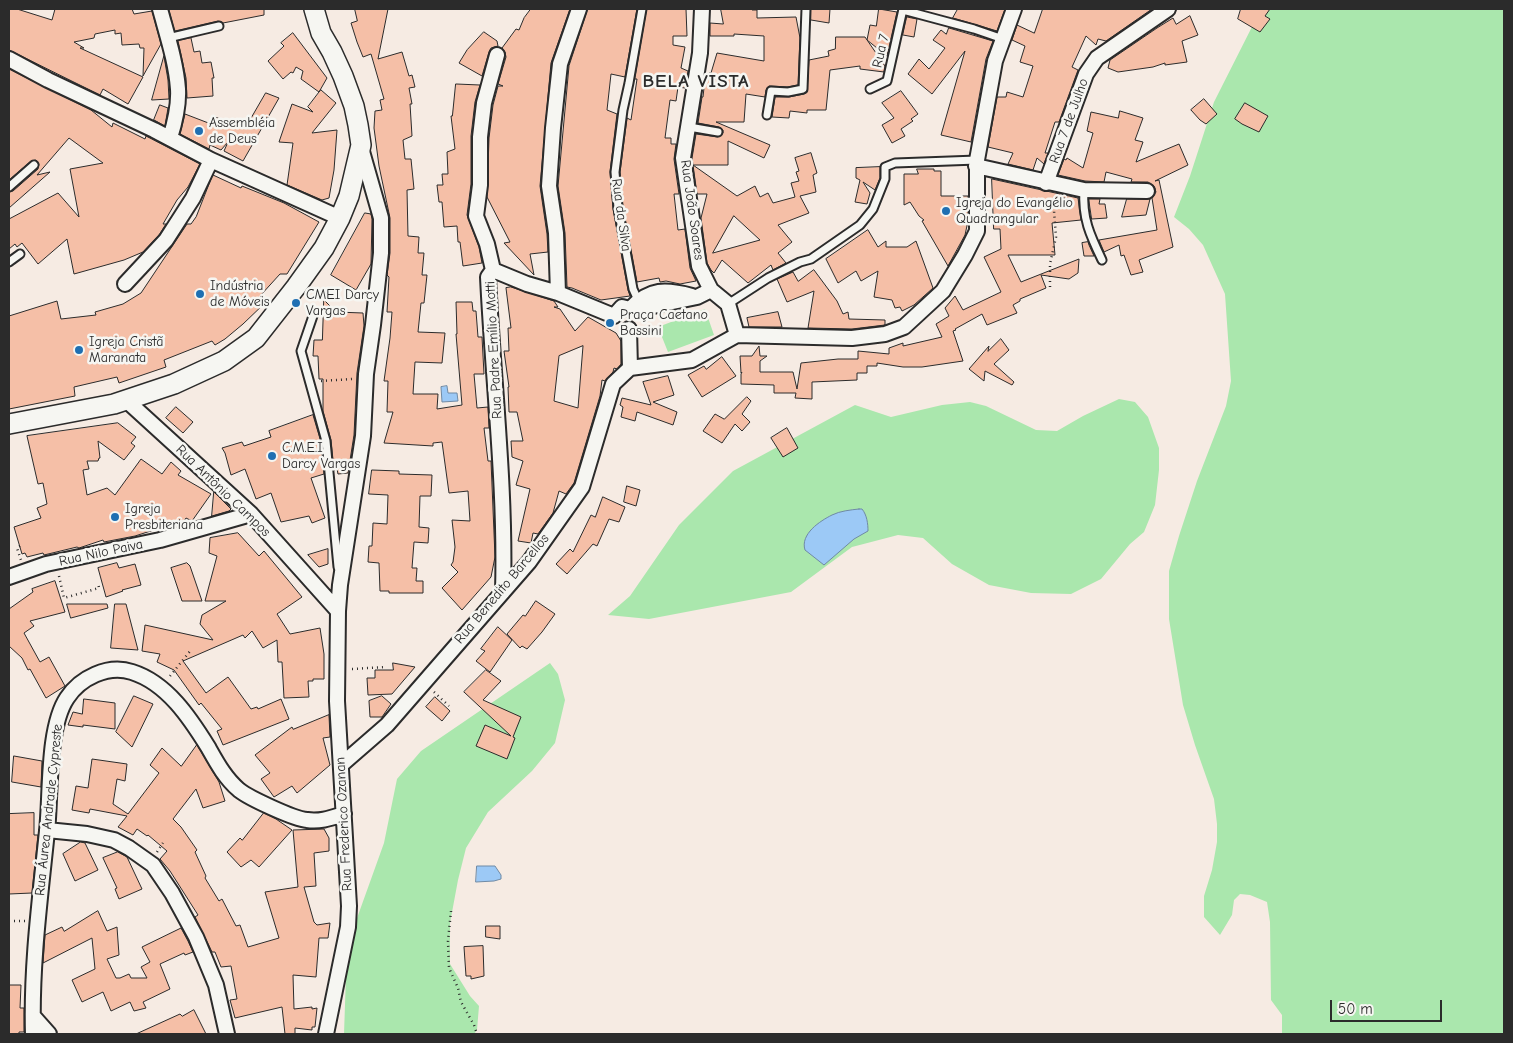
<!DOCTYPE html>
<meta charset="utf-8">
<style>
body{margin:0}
#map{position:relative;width:1513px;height:1043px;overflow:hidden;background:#f6ebe3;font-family:"Comic Neue",sans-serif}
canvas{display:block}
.frame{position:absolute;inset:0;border:10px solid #2b2b2b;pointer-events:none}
.scale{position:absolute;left:1330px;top:1000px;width:112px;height:22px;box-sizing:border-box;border:2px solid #2b2b2b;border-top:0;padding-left:6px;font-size:15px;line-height:18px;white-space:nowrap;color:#2b2b2b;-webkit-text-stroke:4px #f6f6f2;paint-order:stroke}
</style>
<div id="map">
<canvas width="1513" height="1043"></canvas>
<div class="frame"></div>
<div class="scale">50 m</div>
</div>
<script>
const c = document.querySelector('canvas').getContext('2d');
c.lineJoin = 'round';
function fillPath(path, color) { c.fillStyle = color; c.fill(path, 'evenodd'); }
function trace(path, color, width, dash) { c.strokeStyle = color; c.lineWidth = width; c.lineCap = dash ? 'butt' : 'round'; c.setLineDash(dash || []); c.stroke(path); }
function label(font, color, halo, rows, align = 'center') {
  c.font = font + ' "Comic Neue",sans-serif'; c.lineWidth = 5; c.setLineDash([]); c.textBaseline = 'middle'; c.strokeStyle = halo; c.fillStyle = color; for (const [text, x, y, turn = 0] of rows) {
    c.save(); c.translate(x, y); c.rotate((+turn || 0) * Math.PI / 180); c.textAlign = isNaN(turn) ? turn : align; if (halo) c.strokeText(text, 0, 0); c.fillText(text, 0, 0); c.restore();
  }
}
const green = new Path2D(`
 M1261,9h243v1025h-222v-19l-11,-15 -1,-78 -3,-20 -17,-7 -10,-1 -6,6 -2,15 -12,20 -16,-18v-21l8,-26 5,-28v-18l-3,-25 -19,-54 -12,-40 -14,-86v-48l10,-35 18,-55 29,-75 5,-25 -6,-87 -22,-49 -14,-16 -15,-12 16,-41 24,-74z
 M705,309l9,26 -46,17 -10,-25z
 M1119,399l16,3 13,15 11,31v22l-4,35 -11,27 -14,12 -29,35 -30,15 -40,-1 -42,-8 -37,-21 -29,-26 -25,-3 -46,12 -61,45 -142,27 -41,-4 22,-19 49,-71 54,-54 122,-66 36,12 51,-12 28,-3 16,4 50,24 21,1 26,-15z
 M550,663l8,11 7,26 -10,43 -23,28 -44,41 -22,36 -8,32 -8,43v41l20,32 9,10 -2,24 -3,4h-130l3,-88 37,-103 13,-64 24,-28z`);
const water = new Path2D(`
 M447,386l1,7h9l1,8 -16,1 -1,-15z
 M859,509h3c5,6 6,15 6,22l-14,8 -30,26 -19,-15c-5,-16 15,-29 27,-35 8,-4 18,-5 27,-6z
 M477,866h18l6,9v4l-7,2 -18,1z`);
const building = new Path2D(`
 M9,9h8l35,11 3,-11h77l2,5 18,-3 9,33 -18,32 1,-28h-4l-1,-4 -17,1 -1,-12 -6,1v-4l-20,4 -1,4 -20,4 10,6h-4l63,29 -15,27 -25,-15 -3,6 -91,-45z
 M169,9h95v6l-41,8 -5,-2 -43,10z
 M355,9h33l-10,50 24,-7 7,24 3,-1 3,12 -6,1 3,16h-2l2,32 -9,4 2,19h6l3,30 -7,1 1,46 11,1 -1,16h6l-2,22h5l-3,28h-3l-3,29 27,1 -3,30 -27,-1 -2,32h25l-1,15 25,-4 -6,-71h1l-1,-32h16l1,9h3l2,26h4l2,37h-10l3,34 11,-1 1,21h-5l4,33h3l4,96 -4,20 -29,33 -20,-22 16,-16 -7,-7 2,-3 2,-15 -3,-27 18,1 -2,-30 -19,2 -7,-51 -9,1v3l-49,-3 9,-31h-6l1,-31h-4l6,-43 2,-26h-5l2,-35 -2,-2 3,-22v-35l-11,-52 -5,-38 1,-17 7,-1 -2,-10 4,-1 -13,-45 -8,3 -6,-15 -6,-19 6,-2z
 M531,9h39l-19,54 -11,123 7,48 1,18 -18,2 4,21 -30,-32 6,-1 -23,-45 2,-59 4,-33 5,-19h5l-5,-2 8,-27 -1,-5 -3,-4 14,-19 3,1 5,-12z
 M588,9h49l-12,68 -14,-3 -4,36 10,4 -7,58 3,37 15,81 2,6 -29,4 -29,-12 -5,-1 -2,-54 -7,-47 11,-120z
 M647,9h39l1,27h-14v9l12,2 -4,21 7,3 -3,17 -7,-1 -2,14 -6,-1 -5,38h6v6h5l-2,15 5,35h-5l4,36 7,-1 5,39 6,13 -16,3 -14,-3 -6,1 -1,-4 -22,4 -14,-75 -3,-35 7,-54 4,2 6,-41h-2z
 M721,9h31v1h5v8l39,-1 4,21 -2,47 -10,2 -19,-1 -3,4 -1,7 -19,-3 -2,28h-28l54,23 -6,13 -36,-17v24h-35l-1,-7 4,-24 22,3 5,-4v-3l-4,-3 -21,-4 4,-26h1l2,-19 2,1 2,-6h2l6,-20 47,8v-25l-30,-2v2h-24v-13l13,1z
 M811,9h19l-1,14 -18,-3z
 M879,9l18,3 -10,44 -20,-16 3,-15 6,1z
 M958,9h47l-8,22 -44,-13z
 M1043,9h109l-46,32 -8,-2 -2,6 -10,-9 -14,31 6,3 -19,52h-4l-10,31h3l-4,11 -7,-6 -4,12 -25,-6 5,-11 -25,-6 9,-50h9l1,-5 16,5 10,-31 -13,-4 5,-16 -13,-6 5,-15 17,8z
 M1241,9h29l-5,7 5,3 -10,13 -22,-13z
 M1190,16l8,19 -16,6 5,21 -22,3v-2l-12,4 -35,5 -10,-4 2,-8 47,-32 16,-10 3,6z
 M907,17l10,2 -3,18 -11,-2z
 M949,28l44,13 -7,18 -15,83 -30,-7 24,-84 -33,43 -24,-20 11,-15 10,10 16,-21 -12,-8 8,-10 5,4z
 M484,32l13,9 1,5 -7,2 -2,4 -7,24 -23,-13 8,-13z
 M293,33l34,45 -8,14 -18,-13 2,-8 -7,-4 -3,6 -2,-1 -8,7 -15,-18 16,-15 -3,-3z
 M836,37h29l20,29 -1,6 -24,-3v-3l-30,4 -4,40h-19v3l-17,-2 -1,7 -17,-1 3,-20h14l15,-3 3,-2 2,-32 20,-4 -1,-5 7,-2z
 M191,38l3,14 6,-1 2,12 9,-1 3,16h-2l1,18 -26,2 -1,-20 -8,-37z
 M164,56l4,24 1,19 -17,1z
 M9,69l82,41 21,17 1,-4 32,16 1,-3 54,28 -12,23 -11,13 -14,24h3l-7,11 -16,17 -19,8 -50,14 -7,-35 -29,25 -16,-21 -5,4 -2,-3 -6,5v-30l49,-26 21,24 -9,-48 33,-6 -34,-25 -32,37 13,-3 -41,36v-16l4,-1 25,-22 1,-5 -3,-4 -5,1 -22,19z
 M456,84l24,1 -5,17 -4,34v48l-4,31 12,32 3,16 -19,3 -3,-24h-2l-1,-16 -13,1 -2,-25h-3l-2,-17h6l-1,-11h6l-1,-22 8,-3 -4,-33h1z
 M321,90l15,13 -24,30 25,-3 -3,40 -5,28 -7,2 -35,-15 6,-42 -14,-1 13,-38 21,8 -5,-5z
 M901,91l17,23 -7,5 2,2 -12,8 4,7 -13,7 -10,-18 12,-7 -12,-15z
 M266,93l13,5 -36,63 -19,-10 4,-9 -7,8 -11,-5 -1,4 -29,-15 5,-20 26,10 2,-8 28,12 7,-5z
 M1204,99l13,15 -11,10 -6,-4 -9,-10z
 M1245,103l23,13 -9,16 -17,-8 -7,-5z
 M160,105l8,3 -3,18 -11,-6z
 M1120,111l23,7 -8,22 8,2 -7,20 43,-18 9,21 -33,16 4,-1 14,67 -34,13 4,12 -12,3 -7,-20 -3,1 -2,-11 -15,7 -5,-12 58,-10 -5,-32 4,-6 -2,-6 -6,-4h-17l1,-3 -26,-7 -2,10 -19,-1 -27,-6 6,-16 2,1 1,-2 16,10 10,-35 -6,-2 4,-19 27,6z
 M811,153l6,20 -4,2 3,17 -16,4 9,17 -31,12 14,17 -14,11 8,10 -13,7 -2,-5 -23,18 -26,-23 -8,13 -3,-3 -4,-7 -6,-45 6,-24h-10l-4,-29 44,31 18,-10 5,11 8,-4 5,10 22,-6 -4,-14 8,-2 -3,-9 3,-1 -4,-13zM734,216l26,24 -47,13z
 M880,167v11l-5,12 -12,-8 7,11 -3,11 -12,-2 5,-22 -4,-2v-10z
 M917,169h17v2h7v25h27v25l-3,14 -17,31 -26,-45 2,-1 -5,-4 -9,-14 -6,3v-31h14z
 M213,175l28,13 1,-2 42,17 35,19 -32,52h-7l-20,22 7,5 -24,23 -18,15 -10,6 -3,-4 -48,19 2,7 -47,16 -2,-6 -43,10 1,9 -66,13v-93l48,-15 4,18 35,-4 -1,-3 28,-8 18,-11 46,-69h4l5,-7z
 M992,179l86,19 3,22 -29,3 3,32h-47l13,27 58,-23 -1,14 -9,6 -28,-4 5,13 -26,11v2l-7,4 4,8 -30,12 -5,-11 -27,15 1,1 -3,1 10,30 -41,6h-19l-26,-4v3h-10v7h-10v7l-45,2v17l-17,-1 1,-5h-22v-8l-33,-1v-10l1,-2 -1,1 -1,-17h12l7,-10 1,10h7l-7,5v11h33l4,17 4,-26 37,-4h20v-8l31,3v-6l14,-5v3l39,-9 -6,-13 13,-8 -4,-8 10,-12 8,14 38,-18 -17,-35 17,-8 -1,-20h-6z
 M1089,199h11l-1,5h6l2,14 -15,1z
 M1127,199h23l-4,16 -24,2z
 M365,213l6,1 1,5 -1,45 -15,26 -25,-15z
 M868,230l10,17 8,-6v6h21l9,-6 17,47 -19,17 -12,6 -2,-4 -5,1 -3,-8 -18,-3 4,-26 -17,10 -5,-10 -18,12 -12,-24z
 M1088,242l1,3 5,11h-10l-2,-13z
 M814,270l23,31 6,13 5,-2 1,7 36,1v5l-33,4 -44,-1 6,-37 -27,11 -10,-23 16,-7 5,9z
 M511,287l43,14 4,6h-4l6,2 15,22 13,-14 28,16 5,8v23l-4,5 -3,-1 -1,4 -8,9 -3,-1 -2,16 -26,87 -8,11 -7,-3 -6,22 -15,21 -5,-1 -2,10 -13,-2 12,-52 -14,-4 7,-24 -11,-4 -1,-16h12l-6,-29h-8l-1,-25h1l-5,-36h5l-1,-23h3l-5,-40zM583,346l-5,62 -24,-7 5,-45z
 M324,300l12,12 27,1 1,13 -7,47 -3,62 -6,38 -10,1 -1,-5 -3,1 -3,-30 -8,-29v-32h-4l-1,-23h-5l1,-16h8z
 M778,312l4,15h-33l-2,-9z
 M1001,339l8,11 -15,14 20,18 -2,3 -27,-14 -1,10 -15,-12 20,-23 -1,5z
 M722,357l14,19 -34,21 -14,-22 16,-9 2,3z
 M668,376l6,19 -21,7 24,10 -4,13 -36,-13 -2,9 -14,-4 2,-10 -3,-2 2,-7 29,7 -8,-23z
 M747,397l4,4 -9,13 8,8 -8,9 -7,-7 -13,19 -19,-12 12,-17 9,5z
 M176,407l17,15 -10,11 -17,-15z
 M313,415l8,27 3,32 -13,4 14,40 -13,5 -3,-7 -28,6 -10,-29 -15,6 -11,-30 -14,6 -6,-22 -3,-5 20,-6 2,4 27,-9 -2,-6z
 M118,423l18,14 -5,6 4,3 -11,14 -26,-19 2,17h-1l-1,3h-11l2,8 -6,1 4,25 20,-7 8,7 26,-36 21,15 9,-12 10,9 -3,4 33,19 -19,27 -6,-3 -4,6 -4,2 -11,-5 -8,10 -2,-2 -22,7 -31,6 -1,-2 -24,8 -2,-1 -33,8 -1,-2 -16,4 -2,-4 -3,1 -8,-27 27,-9 -4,-10 10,-4 -4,-21 -5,1 -11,-48z
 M787,428l11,20 -15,9 -12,-19z
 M372,470l27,1v3l33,1 -1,21h-11l-1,31 10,1 -1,15 -14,-1 -2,26h5l-1,13h7v12h-34v-2h-9l-1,-28 -11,-1 1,-16h3l1,-23 14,1 1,-29 -19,-1z
 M627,486l13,4 -4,16 -12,-4z
 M214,492l17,17 -2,2 -17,5z
 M603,497l22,10 -6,15 -10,-3 -12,27 -4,-2 -26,30 -11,-10 14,-15 3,3 18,-37 4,2z
 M238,533l21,23 5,-5 38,46 -25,17 13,20 30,-6 4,26v25h-11v2h-5l1,16 -25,1 -2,-36h-4l-1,-22 -14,8 -11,-17 -7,7 -2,-3 -60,26 23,32 22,-16 23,32 6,-2 1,2 23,-10 8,20 -66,26 -6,-14 5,-2 -21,-26 -2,2 -25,-35 -17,-8 3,-8 -18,-3 3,-26 68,15 -13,-16 2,-9 24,-14h-21l12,-45 -8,-3 1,-15z
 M328,549v15l-9,3 -11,-12z
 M117,563l2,5 16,-4 6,21 -19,5 1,1 -17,6 -8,-29z
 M187,563l3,3 12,35h-20l-11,-33z
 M55,581l10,31 -35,9 4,5 -10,7 16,29 9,-5 16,29 -19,12 -16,-29 -2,1 -6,-12 -13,-12v-37l24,-17 -1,-3z
 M536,601l19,13 -13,18 -15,17 -5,-3 -2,2 -13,-14 16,-19 2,1z
 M67,604h40l1,4 -37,10z
 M115,604h11l12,46 -27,-2z
 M498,627l14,13 -22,32 -14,-11 9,-10 -4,-2z
 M393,663l22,4 -23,27 -24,1 -1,-17h8v-8h18z
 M486,670l15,11 -18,19 38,17 -8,20 2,1 -8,21 -31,-13 9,-21 26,11 -47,-44z
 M134,696l19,8 -21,43 -16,-15z
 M382,696l9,8 -9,13h-12l-1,-16z
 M435,697l15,14 -8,10 -16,-14z
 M84,699l31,4v26l-32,-4v2l-15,-2 5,-13 9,2z
 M329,715l1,22 -7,1 7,27 -33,28 -5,-7 -18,11 -13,-18 9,-6 -15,-18 37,-28 1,2z
 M197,745l22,37 6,19 -22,7 -7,-19 -23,30 8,8 16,23 -2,2 11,24 -1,2 14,23 3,-2 14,27 4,-1 8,22 31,-9 -14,-46 33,-5 -5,-57 31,-1 5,9v13l-15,2 2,33 -12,1 10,35 3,3 13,-2 -2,15h-9l-3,39 -23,-2 1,34 18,-2v2l5,-1 -2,19h-3v3l-17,-2v6h-10l-3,-27 -47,11 -5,-18 7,-1 -6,-33 -10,1 -6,-15h-3l-17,-35 3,-2 -28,-44 -10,-12 7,-8 -19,-16 -1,1 -10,-7 -4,6 -15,-8 9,-11 -37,-7 -1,4 -17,-3 4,-24 12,2 4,-29 35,5 -2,17 -8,-2 -4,25 15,10 31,-41 -9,-8 12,-17 19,18z
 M14,756l28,5 -1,26 -29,-5z
 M34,813v22h4l-6,58 -23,1v-80z
 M264,813l12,6 16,11 -33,37 -8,-7 -10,7 -14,-15 13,-14 2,2z
 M81,842l4,1 13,27 -23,11 -12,-27z
 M118,852l9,5 15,32 -23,10 -4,-10 2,-1 -14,-30z
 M98,911l9,20 10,-4 2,28 -12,4 9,19h4l9,-4 2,4h16l-6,-11 9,-5 -8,-15 39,-19 7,13 5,11 -8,3 -1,-2 -24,11 10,25 -27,13 3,6 -12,3 -4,-9 -19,9 -8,-19 -21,10 -10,-22 23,-11 -3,-31 -49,25 2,-28 17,-8 2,4z
 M486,926h14v13l-14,-2z
 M483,946l1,30 -13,3v-3h-5l-2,-29z
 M9,985h12l-1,23h4v24h-5v2h-10z
 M194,1010l12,24h-70l44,-20 2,2z`);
const path = new Path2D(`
 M1050,287v-23l6,-27 -3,-39
 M321,381l31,-2
 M20,546l-3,2 4,12
 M59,576l5,22 35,-10 -1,-6
 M352,669l33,-2
 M170,676l21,-26
 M434,692l15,14
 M157,852l6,-9
 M451,911l-3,30 1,27 9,20 3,14 13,23 3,9
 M9,921h16`);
const lane = new Path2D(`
 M903,10l71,19 29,10
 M168,38l51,-12
 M870,89l17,-8 16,-72
 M767,115l4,-24 17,1 15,-3 3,-80
 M689,127l29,5
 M9,187l25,-22
 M1084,190c-2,28 6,45 18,70
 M9,262l11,-8
 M638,300l-5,-11 -15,-81 -3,-36 8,-62 6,-27 13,-74
 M728,304l40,-26 32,-16 11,-3 49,-34 13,-16 12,-30v-12l10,-4 82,-3
 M314,313l-13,38 25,90 12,126`);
const street = new Path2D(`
 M160,9c7,26 16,53 18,80 1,17 -3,33 -8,49
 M702,9l-2,44 -17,105 16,108 12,24 17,14 9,31 115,3 33,-4 19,-7 39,-36 22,-36 12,-24v-71l18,-99 19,-52
 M497,55l-13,48 -4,34v48l-4,31 11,28 6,26 -5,7c5,105 18,210 15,315
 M9,59l39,21 106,50 57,30 129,58
 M976,166l108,24 63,1
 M1046,183l40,-109 11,-16 71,-49
 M493,270l34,14 31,9 56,23
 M125,284l41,-44 27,-42 18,-38
 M558,293l-2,-60 -7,-47 4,-58 7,-64 19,-55
 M630,309c20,-21 36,-20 62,-13
 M614,316l8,-9 12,3 63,-13 14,-7
 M630,368l62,-8 45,-25
 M126,400l125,114 87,97
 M9,577l37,-13 114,-24 91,-26
 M341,765l46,-40 142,-163 53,-75 31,-103 17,-16 -1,-39
 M47,830l40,4 27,6 15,8 24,17 19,28 24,44 20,48 11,49
 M33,1016l16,18
 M33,1034c-2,-68 7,-135 14,-203 4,-36 0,-103 20,-133 13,-20 41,-34 65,-26 35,11 58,46 76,75 9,16 17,31 31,43 10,8 55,29 68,30 13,2 24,-2 37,-6
 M326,1034l22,-107 1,-21 -12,-205 1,-90 2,-26 23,-149 3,-62 7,-49 8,-72v-35l-20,-70`);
const secondary = new Path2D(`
 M9,424l105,-20 60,-20 50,-23 32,-23 40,-51 28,-39 16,-30 9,-22 12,-51 -3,-20 -4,-19 -11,-30 -11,-24 -11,-19 -7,-24`);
const markers = [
 [199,131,5,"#1f6fb2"],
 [946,211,5,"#1f6fb2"],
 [200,294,5,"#1f6fb2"],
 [296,303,5,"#1f6fb2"],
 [610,323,5,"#1f6fb2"],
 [79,350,5,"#1f6fb2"],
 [272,456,5,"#1f6fb2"],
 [115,517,5,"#1f6fb2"]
];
const streetNames = [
 ["Rua 7",881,51,-77],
 ["Rua 7 de Julho",1069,121,-70],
 ["Rua João Soares",692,210,82],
 ["Rua da Silva",621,215,82],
 ["Rua Padre Emílio Motti",494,350,-93],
 ["Rua Antônio Campos",223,491,44],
 ["Rua Nilo Paiva",101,553,-12],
 ["Rua Benedito Barcellos",502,589,-50],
 ["Rua Áurea Andrade Cypreste",49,810,-84],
 ["Rua Frederico Ozanan",344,824,-93]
];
const poiNames = [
 ["Assembléia",209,123],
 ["de Deus",209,139],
 ["Igreja do Evangélio",956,203],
 ["Quadrangular",956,219],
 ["Indústria",210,286],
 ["de Móveis",210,302],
 ["CMEI Darcy",306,295],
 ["Vargas",306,311],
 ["Praça Caetano",620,315],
 ["Bassini",620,331],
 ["Igreja Cristã",89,342],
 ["Maranata",89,358],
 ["C.M.E.I",282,448],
 ["Darcy Vargas",282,464],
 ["Igreja",125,509],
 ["Presbiteriana",125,525]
];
const districtNames = [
 ["BELA VISTA",696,82]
];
fillPath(green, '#aae7ad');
fillPath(water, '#9cc9f6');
trace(water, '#6f8aa5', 1);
fillPath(building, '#f5bfa7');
trace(building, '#2b2b2b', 1);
trace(lane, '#2b2b2b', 11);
trace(street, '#2b2b2b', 18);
trace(secondary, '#2b2b2b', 22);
trace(path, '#2b2b2b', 2.5, [1, 4]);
trace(lane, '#f6f6f2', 7);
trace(street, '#f6f6f2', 14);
trace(secondary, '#f6f6f2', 19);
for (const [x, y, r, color] of markers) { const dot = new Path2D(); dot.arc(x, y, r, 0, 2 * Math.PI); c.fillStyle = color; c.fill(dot); trace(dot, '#f6f6f2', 2); }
label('14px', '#2b2b2b', '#f6f6f2', streetNames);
label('14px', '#2b2b2b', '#f6f6f2', poiNames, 'left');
c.letterSpacing = '1px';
label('bold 19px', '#2b2b2b', '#f6f6f2', districtNames);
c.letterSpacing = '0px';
</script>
